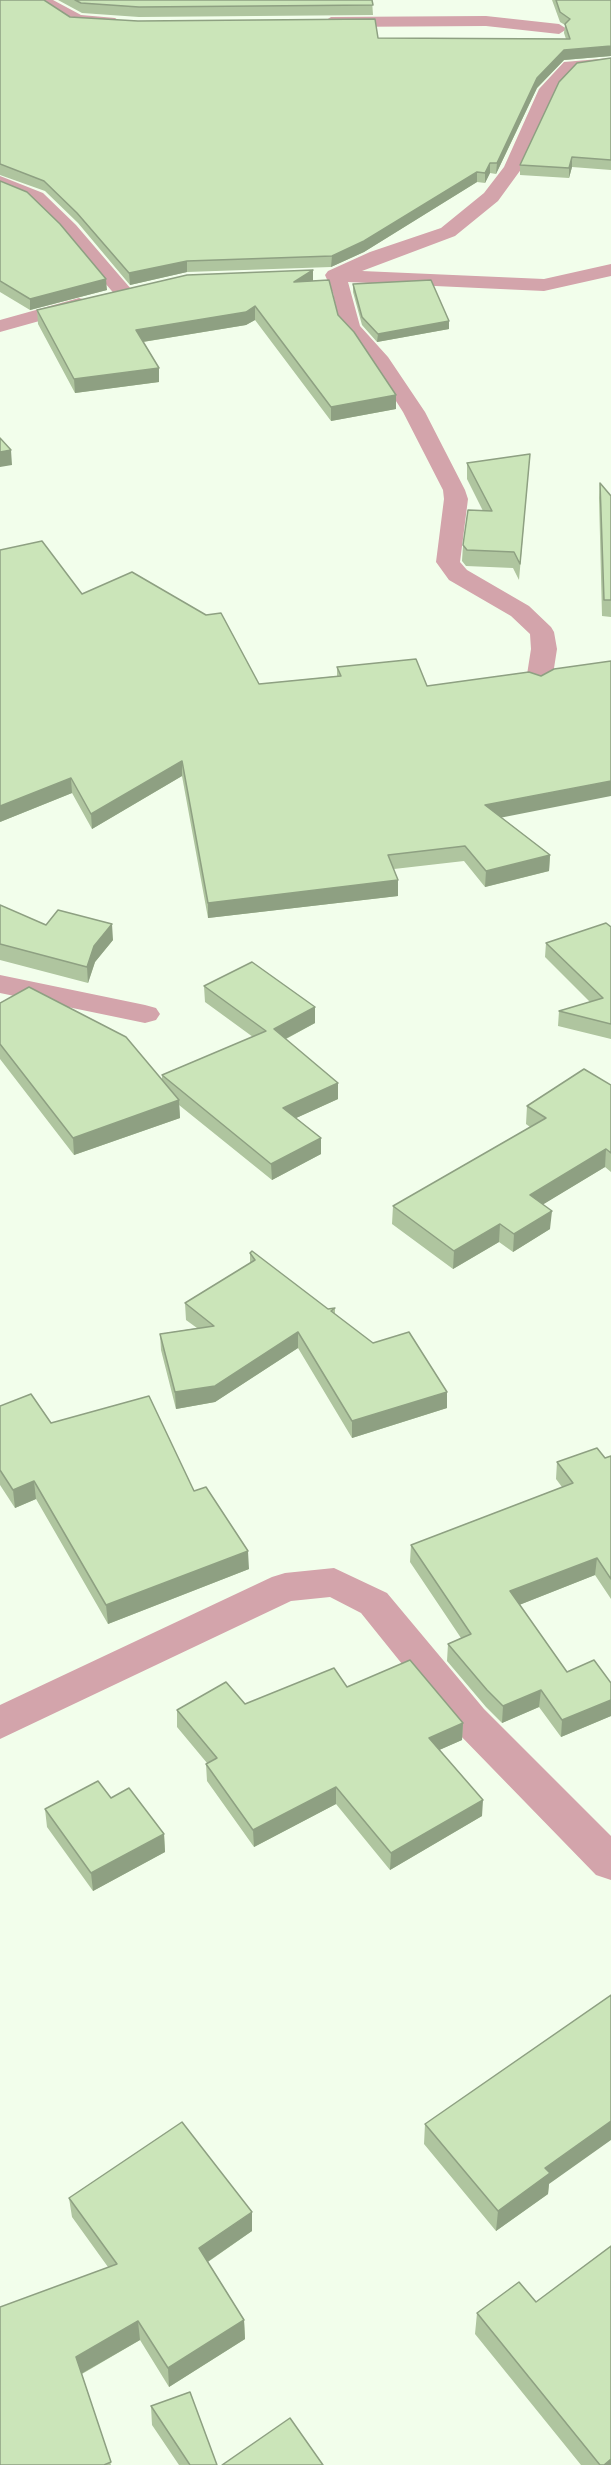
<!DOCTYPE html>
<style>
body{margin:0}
canvas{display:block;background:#f2feeb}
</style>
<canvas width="611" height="2465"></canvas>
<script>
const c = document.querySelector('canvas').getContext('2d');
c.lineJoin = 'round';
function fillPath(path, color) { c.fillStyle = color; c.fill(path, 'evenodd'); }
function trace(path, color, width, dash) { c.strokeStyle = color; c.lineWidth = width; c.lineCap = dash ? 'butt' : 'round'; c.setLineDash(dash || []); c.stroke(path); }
const minor = new Path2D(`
 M33,0h20l28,15 34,3 8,5c-13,17 -78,-8 -90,-23z
 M486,16l73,8 8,5 -8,5 -73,-8 -155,1 -8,-5 8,-5z
 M611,58v10l-36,3 -19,20 -34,77 -24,33 -43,35 -93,35 182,8 67,-15v12l-67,15 -196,-9 12,44 28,31 37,55 40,78 3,9 -8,63 7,8 62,36 22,21 3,5 3,17 -5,32 -4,5 -9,3 -9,-3 -4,-5 5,-32 -1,-15 -19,-18 -62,-36 -13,-18 8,-63 -1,-9 -40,-78 -30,-47 -33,-38 -7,-34 -8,-18 3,-4 42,-19 71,-24 43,-35 20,-26 35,-78 25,-27z
 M0,176l43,17 33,32 55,64 3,4 -3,4h-14l-55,-64 -33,-32 -29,-12z
 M79,298l7,2 3,4 -3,4 -86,24v-12z
 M0,975l145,30 11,3 4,6 -4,6 -11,3 -145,-30z
 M334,1568l53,25 97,116 127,127v44l-15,-5 -140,-144 -95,-118 -31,-16 -39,4 -291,138v-34l272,-128 13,-4z`);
const wall = new Path2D(`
 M0,0l70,17 308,21 188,1 -2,-6 1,-8 -5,-3 -8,-22h59v57v-1l-47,4 -27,28 -41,86 -6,-1 -5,10 -8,-1 -113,70 -33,15 -144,5 -57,13 -52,-62 -33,-32 -45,-16z
 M58,0h314l1,15 -234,2 -57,-4z
 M611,58v112l-39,-3 -3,11 -49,-3v-10z
 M0,181l107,109 -77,20 -30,-18z
 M313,281l25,34 58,94 -65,12 -76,-101 -9,5 -103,17 16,26v14l-84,11 -37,-69 -1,-14z
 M353,284l96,37v8l-72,13 -15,-17 -9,-33z
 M530,454l-11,126 -6,-12 -47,-2 -4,-5 1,-16 20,-34 -16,-32v-16z
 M600,483l11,13v121l-9,-1 -3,-118z
 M82,594l177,90 78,-8v-9l90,19 74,131 49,38 -1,16 -64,16 -21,-26 -70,8 4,27 -190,22 -26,-142 -90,53 -20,-36 -72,29z
 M0,905l46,20 67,15 -18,22 -7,21 -88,-23z
 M611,927v112l-53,-13 1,-15 31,-9 -45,-45 1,-14z
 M204,986l111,21v16l-29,16 52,60 -42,19 25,20v16l-49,26 -93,-75 1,13 -106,37 -74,-96v-56l162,77v-5l91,-38 -48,-35z
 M611,1085v87l-6,-5 -62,37 7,25 -37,23 -14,-10 -46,27 -61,-45 1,-18 137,-79 -4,-3 1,-18z
 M250,1253l78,56 7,-1v6l112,94 -95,30 -54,-90 -83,54 -39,7 -15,-59 -1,-16 37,-6 -11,-8 -1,-17 65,-40z
 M0,1406l51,17 143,68 55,78 -141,55 -72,-125 -21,9 -15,-23z
 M611,1456v143l-16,-24 -76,30 48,67 44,11v33l-50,21 -22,-30 -37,16 -16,-16 -39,-46 1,-17 13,-6 -51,-76 1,-17 151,-58 -6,-8 1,-17 48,-4z
 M347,1687l116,36 -1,17 -23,10 43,66 -92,54 -54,-66 -82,43 -47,-66 -1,-17 1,-1 -30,-36v-17l68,-6z
 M111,1798l53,36 1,18 -72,39 -46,-64 -2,-18z
 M425,2124l124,60 -1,10 -52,37 -72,-87z
 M69,2198l183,33 -44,31 36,58 1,19 -76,48 -29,-47 -58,34 29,91h-111l108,-198 -36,-50z
 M536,2302l75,163h-30l-106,-131 2,-21z
 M151,2406l66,59h-38l-27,-40z`);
const shadedWall = new Path2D(`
 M611,46v10l-47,4 -27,28 -41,86 1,-11 40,-85 27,-28z
 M572,157v10l-3,11v-10z
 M490,163v10l-5,10v-10z
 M477,172v10l-113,70 -33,15 1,-11z
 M187,261v11l-57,13 -1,-12z
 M313,270v14l-19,-2z
 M106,279l1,11 -77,20v-11z
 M255,306v14l-9,5 -110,18v-13z
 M449,321v8l-72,13 1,-8z
 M159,368v14l-84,11 -1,-14z
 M396,395v14l-65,12v-14z
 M11,450l1,15 -12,2v-15z
 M182,761v15l-90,53 -1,-15z
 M71,778l1,15 -72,29v-16z
 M611,781v15l-127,25 1,-16z
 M550,855l-1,16 -64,16 1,-16z
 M398,880v16l-190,22v-15z
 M112,924l1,16 -18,22 -7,21 -1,-16 7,-21z
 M315,1007v16l-41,22v-16z
 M338,1083v16l-55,25v-16z
 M179,1100l1,18 -106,37 -1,-17z
 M321,1138v16l-49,26 -1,-16z
 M606,1149l-1,18 -76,46 1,-18z
 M552,1211l-2,18 -37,23 1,-18z
 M500,1224l-1,18 -46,27 1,-18z
 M298,1332v16l-83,54 -39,7 -1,-17z
 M447,1392v16l-95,30v-17z
 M34,1481l2,18 -21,9 -2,-18z
 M248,1551l1,18 -141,55 -2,-19z
 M597,1558l-2,17 -86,34 1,-18z
 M541,1690l-2,17 -37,16 1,-17z
 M611,1700v16l-50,21 1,-17z
 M463,1723l-1,17 -34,15 1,-17z
 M336,1787v17l-82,43 -1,-17z
 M483,1800l-1,16 -92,54 1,-17z
 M164,1834l1,18 -72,39 -2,-18z
 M611,2121v19l-62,44 -1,10 -52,37 2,-20 47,-43z
 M252,2212v19l-52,36 -1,-19z
 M244,2320l1,19 -76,48 -1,-19z
 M138,2321l2,19 -61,35 -3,-18z
 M611,2459v6h-7z`);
const building = new Path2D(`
 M0,0h44l26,17 68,4 237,-2 3,19 192,1 -5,-15 5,-5 -10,-7 -4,-12h55v46l-47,4 -27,28 -40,85h-7l-5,10 -8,-1 -113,69 -32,15 -145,5 -58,12 -52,-60 -33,-32 -44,-17z
 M75,0h297l1,5 -234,2 -58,-4z
 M611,58v102l-39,-3 -3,11 -49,-3 39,-83 18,-19z
 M0,181l27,11 33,32 46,55 -76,20 -30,-18z
 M313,270l-19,12 35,-2 9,35 16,17 42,63 -65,12 -76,-101 -9,6 -110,18 23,38 -85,11 -37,-69 150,-35z
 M431,280l18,41 -71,13 -16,-17 -9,-33z
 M0,438l11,12 -11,2z
 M530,454l-10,110 -6,-12 -47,-2 -4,-5 5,-35 24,1 -25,-48z
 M600,483l11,13v104h-7z
 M42,541l40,53 50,-22 74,43 15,-2 38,71 82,-8 -4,-9 79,-8 11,27 102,-14 12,4 13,-7 57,-8v120l-126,24 65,50 -64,16 -21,-25 -77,9 10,25 -190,23 -26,-142 -91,53 -20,-36 -71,28v-256z
 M0,905l46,20 12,-15 54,14 -18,22 -7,21 -87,-23z
 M606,923l5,4v97l-52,-13 44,-13 -57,-55z
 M252,962l63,45 -41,22 64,54 -55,25 38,30 -50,26 -109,-89 104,-44 -62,-45z
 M29,987l97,50 53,63 -106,38 -73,-94v-41z
 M584,1069l27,16v68l-5,-4 -76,46 22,16 -38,23 -14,-10 -46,27 -61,-45 153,-88 -19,-12z
 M252,1251l76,58 7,-1 -4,3 42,32 36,-11 38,60 -95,29 -54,-89 -83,54 -40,6 -15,-58 54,-8 -29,-23 70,-43 -5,-7z
 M31,1394l20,29 98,-27 45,95 12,-4 42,64 -142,54 -72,-124 -21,9 -13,-20v-64z
 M597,1448l8,10 6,-2v123l-14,-21 -87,33 57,81 27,-12 17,23v17l-49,20 -21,-30 -38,16 -16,-16 -39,-46 23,-10 -60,-89 162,-62 -16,-21z
 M410,1660l53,63 -34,15 54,62 -92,53 -55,-66 -83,43 -47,-66 11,-6 -40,-48 49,-28 19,22 89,-36 13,19z
 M98,1781l13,17 18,-10 35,46 -73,39 -46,-64z
 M611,1995v126l-66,47 5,5 -52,38 -73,-87z
 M182,2122l70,90 -53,36 45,72 -76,48 -30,-47 -62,36 35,105 -7,3h-104v-158l117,-43 -48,-66z
 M611,2246v213l-7,6h-4l-123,-152 42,-31 17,20z
 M190,2392l27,73h-27l-39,-59z
 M290,2418l33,47h-101z`);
fillPath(minor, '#d3a4ab');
fillPath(wall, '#afc59f');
fillPath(shadedWall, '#8ea082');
fillPath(building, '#cbe5b9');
trace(building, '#8ea082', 1.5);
</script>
